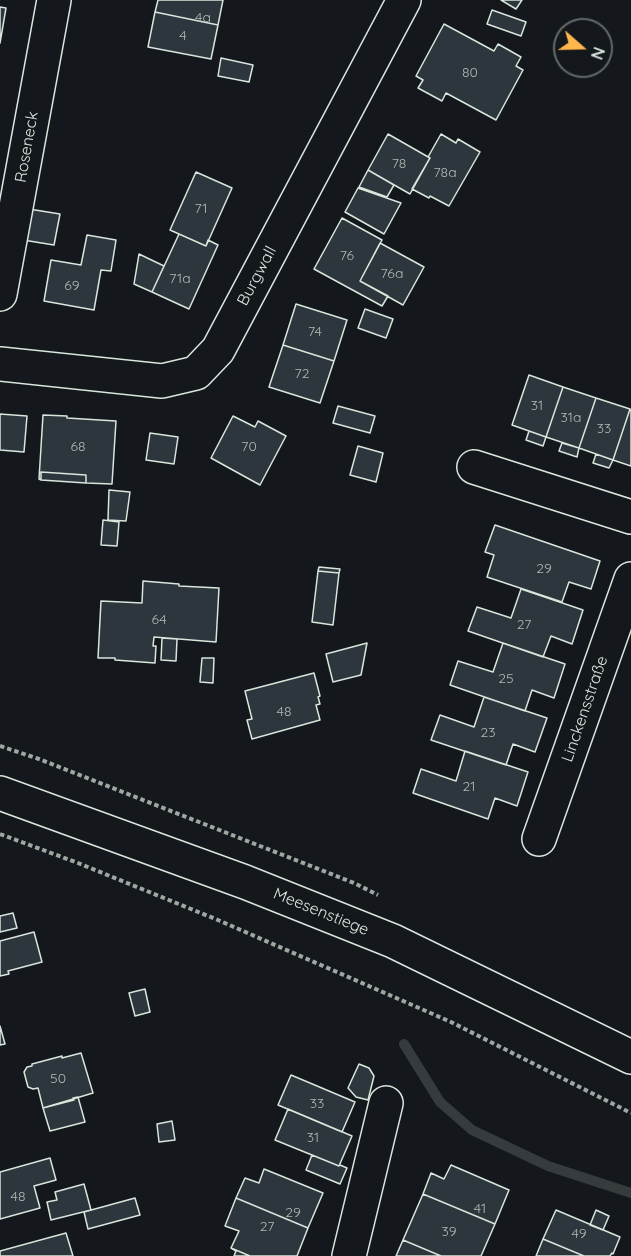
<!DOCTYPE html>
<meta charset="utf-8">
<style>
body{margin:0}
#map{position:relative;width:631px;height:1256px;overflow:hidden;background:#14181c;font-family:Quicksand,sans-serif}
canvas{display:block}
.north{position:absolute;left:553px;top:18px;width:60px;height:60px;box-sizing:border-box;background:#14181c;border:2px solid #626a69;border-radius:50%;rotate:110deg;font-size:16px;font-weight:700;line-height:24px;text-align:center;color:#d8e6dc}
.north::after{content:'';display:block;margin:auto;width:21px;height:27px;background:#ffb74d;clip-path:polygon(50% 0,100% 100%,50% 72%,0 100%)}
</style>
<div id="map">
<canvas width="631" height="1256"></canvas>
<div class="north">N</div>
</div>
<script>
const c = document.querySelector('canvas').getContext('2d');
c.lineJoin = 'round';
function trace(path, color, width, dash) { c.strokeStyle = color; c.lineWidth = width; c.lineCap = dash ? 'butt' : 'round'; c.setLineDash(dash || []); c.stroke(path); }
function fillPath(path, color) { c.fillStyle = color; c.fill(path, 'evenodd'); }
function label(font, color, halo, rows, align = 'center') {
  c.font = font + ' Quicksand,sans-serif'; c.lineWidth = 4.5; c.setLineDash([]); c.textBaseline = 'middle'; c.strokeStyle = halo; c.fillStyle = color; for (const [text, x, y, turn = 0] of rows) {
    c.save(); c.translate(x, y); c.rotate((+turn || 0) * Math.PI / 180); c.textAlign = isNaN(turn) ? turn : align; if (halo) c.strokeText(text, 0, 0); c.fillText(text, 0, 0); c.restore();
  }
}
const stream = new Path2D(`
 M404,1044l36,58 32,28 76,36 83,27`);
const building = new Path2D(`
 M158,0h65l-5,25 -63,-13z
 M501,0h21l-6,9z
 M0,7l6,1 -6,35z
 M492,10l34,12 -5,14 -34,-12z
 M155,12l63,13 -7,34 -63,-12z
 M444,24l50,27 4,-7 23,13 -5,9 7,4 -27,50 -50,-27 -4,8 -24,-13 5,-8 -7,-4z
 M221,58l32,7 -4,17 -31,-6z
 M388,134l42,24 -20,36 -42,-24z
 M441,134l15,9 2,-4 22,13 -31,54 -19,-10 -1,2 -17,-9 18,-31 -2,-1z
 M368,170l26,15 -7,12 -28,-10z
 M196,172l36,16 -26,58 -36,-16z
 M358,188l43,15 -17,31 -39,-22z
 M29,209l31,5 -6,31 -31,-5z
 M342,218l40,22 -22,41 28,15 -6,10 -68,-37z
 M179,234l27,12 2,-6 10,5 -29,64 -37,-17z
 M87,235l29,5 -5,31 -10,-1 -7,40 -50,-9 7,-41 30,5z
 M380,243l44,24 -21,38 -43,-24z
 M139,254l25,12 -12,26 -18,-8z
 M296,304l51,16 -13,41 -51,-16z
 M365,309l28,10 -7,19 -28,-10z
 M283,345l51,16 -14,42 -51,-16z
 M529,375l34,12 -17,50 -34,-12z
 M563,387l33,11 -17,50 -33,-11z
 M596,398l34,11 -17,51 -34,-12z
 M338,406l37,10 -5,17 -37,-10z
 M630,409l1,1v56l-18,-6z
 M0,414l27,2 -3,36 -24,-2z
 M43,415l24,1v2l49,3 -4,63 -26,-1v-8l-45,-3v8l-2,-1z
 M233,416l22,11 3,-6 28,15 -26,49 -49,-27z
 M529,431l17,6 -3,9 -17,-6z
 M150,433l28,4 -4,27 -28,-4z
 M562,443l17,5 -2,9 -18,-6z
 M358,446l25,7 -7,29 -26,-7z
 M596,454l17,6 -4,8 -16,-5z
 M41,472l45,3v8l-45,-3z
 M109,490l21,2 -4,29 -18,-1z
 M103,520l16,2 -2,24 -16,-1z
 M495,525l105,36 -9,28 -22,-7 -7,20 -75,-25 7,-22 -9,-3z
 M319,567l21,2 -1,4 -21,-2z
 M318,571l21,2 -6,52 -21,-3z
 M143,581l36,3v2l40,2 -3,54 -62,-5 -1,9h3l-1,17 -40,-3v-2h-17l3,-57 41,2z
 M521,589l62,21 -11,34 -21,-8 -8,21 -75,-26 9,-24 34,11z
 M162,638l15,1 -1,22 -15,-1z
 M367,643l-6,32 -28,7 -7,-28z
 M503,643l62,21 -11,34 -22,-8 -7,21 -75,-26 8,-24 35,11z
 M202,658h12l-1,25 -13,-1z
 M314,673l6,23 -2,1 2,7 -4,1 4,15 -68,19 -5,-19 5,-1 -7,-28z
 M484,697l63,21 -12,34 -22,-8 -7,21 -75,-25 9,-25 34,12z
 M465,751l63,21 -11,34 -22,-8 -7,21 -75,-26 8,-24 35,12z
 M13,913l4,15 -17,4v-16z
 M34,932l8,30 -34,9 1,3 -9,2v-35z
 M145,989l5,23 -15,4 -6,-23z
 M0,1026l5,18 -5,1z
 M81,1053l12,40 -50,15 -5,-20 -5,1 -5,-2 -4,-15 3,-5 5,-1v-2l30,-8v2z
 M359,1064l10,4 5,8 -6,24 -12,-3 -8,-9z
 M291,1075l64,27 -13,30 -64,-27z
 M78,1097l7,25 -35,9 -7,-23 31,-8 -1,-2z
 M288,1109l64,27 -13,30 -64,-26z
 M172,1121l3,19 -16,2 -2,-18z
 M312,1155l27,11 1,-1 7,3 -7,16 -34,-14z
 M50,1158l6,22 -22,6 6,22 -40,11v-47z
 M451,1165l58,25 -14,34 -72,-30 8,-21 13,6z
 M264,1169l59,24 -15,35 -72,-30 9,-20 14,5z
 M84,1184l7,26 -40,10 -4,-18 10,-2 -2,-8z
 M423,1194l72,30 -14,32h-40l-38,-16z
 M135,1198l5,17 -52,14 -4,-17z
 M236,1198l72,30 -11,28h-47l-19,-8 8,-17 -14,-5z
 M556,1210l64,27 -7,17 -1,-1 -2,3h-26l-41,-17z
 M596,1210l13,6 -6,14 -13,-5z
 M66,1233l7,23h-73v-5z
 M543,1239l41,17h-48z
 M403,1240l38,16h-45z
 M231,1248l19,8h-16l2,-5z`);
const path = new Path2D(`
 M0,746l39,13 315,124 24,12
 M0,834l78,29 140,57 233,102 180,91`);
const minor = new Path2D(`
 M0,294l54,-294
 M0,364l162,17 34,-8 22,-23 186,-350
 M474,467l157,50
 M0,793l245,89 148,59 238,116
 M539,839l92,-260
 M349,1256l37,-153`);
const numberNames = [
 ["4a",203,18],
 ["4",183,36],
 ["80",470,73],
 ["78",399,164],
 ["78a",445,173],
 ["71",201,209],
 ["76",347,256],
 ["76a",392,274],
 ["71a",180,279],
 ["69",72,286],
 ["74",315,332],
 ["72",302,374],
 ["31",537,406],
 ["31a",571,418],
 ["33",604,429],
 ["68",78,447],
 ["70",249,447],
 ["29",544,569],
 ["64",159,620],
 ["27",524,625],
 ["25",506,679],
 ["48",284,712],
 ["23",488,733],
 ["21",469,787],
 ["50",58,1079],
 ["33",317,1104],
 ["31",313,1138],
 ["48",18,1197],
 ["41",480,1209],
 ["29",293,1213],
 ["27",267,1227],
 ["39",449,1232],
 ["49",579,1234]
];
const streetNames = [
 ["Roseneck",27,147,-80],
 ["Burgwall",257,276,-62],
 ["Linckensstraße",585,709,-71],
 ["Meesenstiege",321,912,22]
];
trace(stream, '#363b3e', 10);
fillPath(building, '#2c363c');
trace(building, '#d8e6dc', 1.5);
trace(minor, '#d8e6dc', 36);
trace(path, '#9da8a2', 4, [4.5, 3]);
trace(minor, '#14181c', 33);
label('14px', '#adbab4', null, numberNames);
label('16px', '#d8e6dc', '#14181c', streetNames);
</script>
